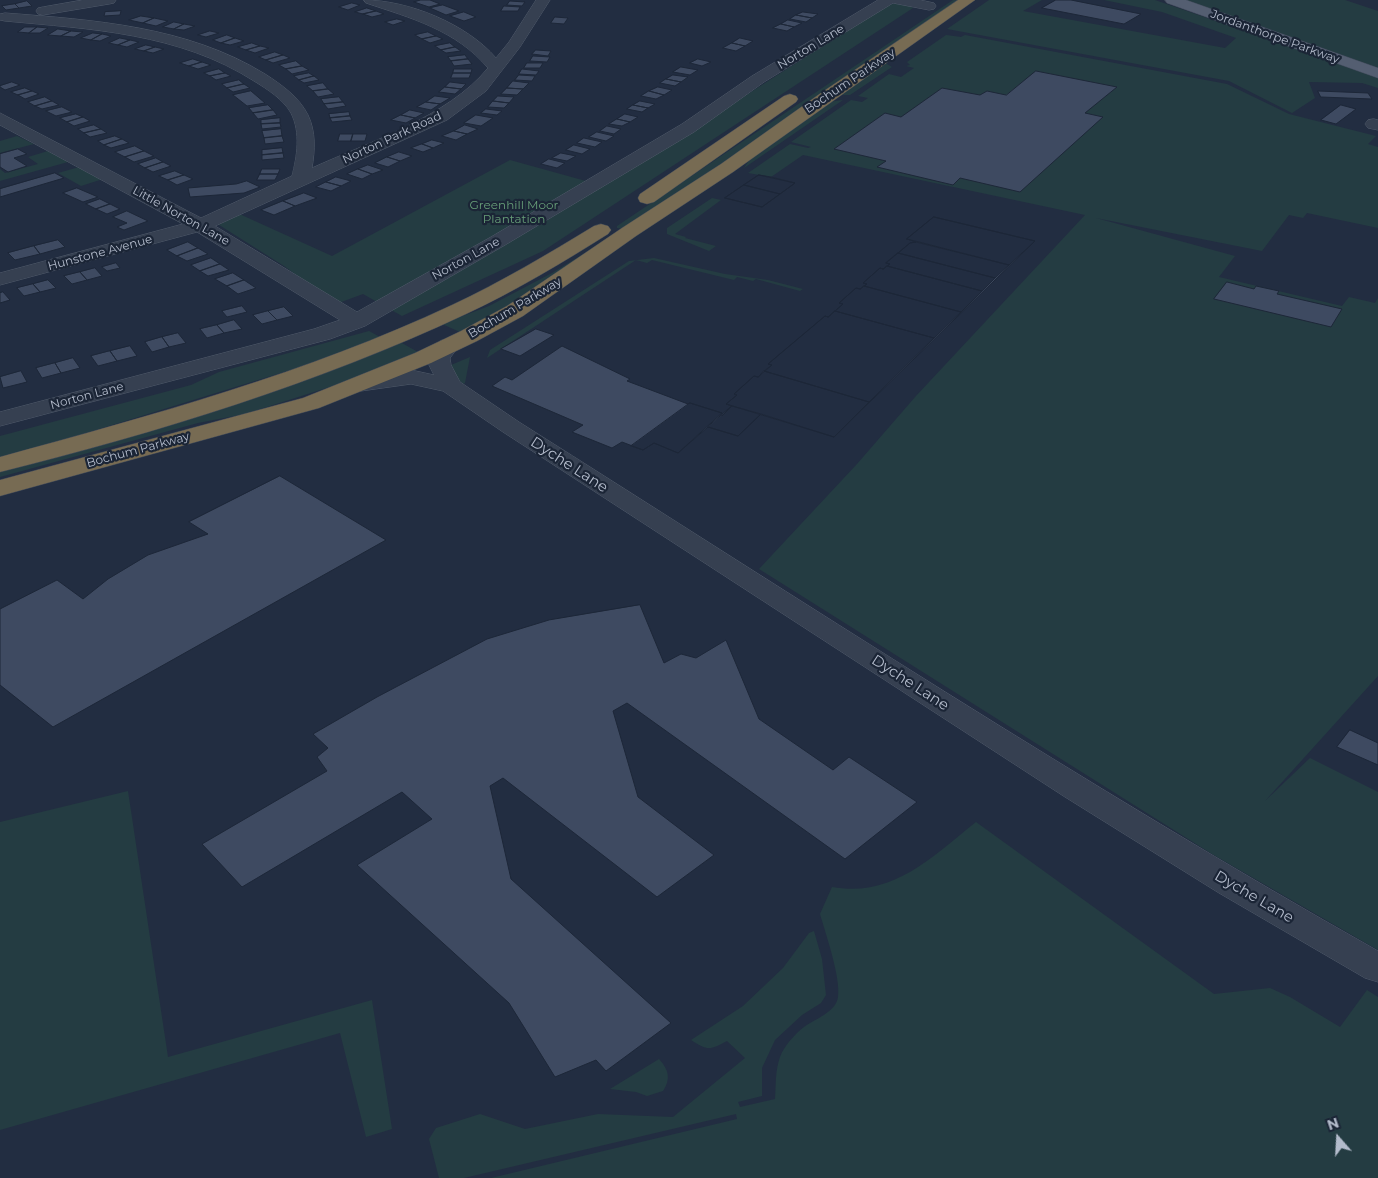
<!DOCTYPE html>
<style>
body{margin:0}
#map{position:relative;width:1378px;height:1178px;overflow:hidden;background:#222d41;font-family:Montserrat,sans-serif}
canvas{display:block}
.north{position:absolute;left:1313px;top:1113px;width:50px;height:50px;-webkit-text-stroke:4px #1b2536;paint-order:stroke;rotate:341deg;font-size:14px;font-weight:700;line-height:20px;text-align:center;color:#b3bbcb}
.north::after{content:'';display:block;margin:auto;width:18px;height:22px;background:#b3bbcb;clip-path:polygon(50% 0,100% 100%,50% 72%,0 100%)}
</style>
<div id="map">
<canvas width="1378" height="1178"></canvas>
<div class="north">N</div>
</div>
<script>
const c = document.querySelector('canvas').getContext('2d');
c.lineJoin = 'round';
function fillPath(path, color) { c.fillStyle = color; c.fill(path, 'evenodd'); }
function trace(path, color, width, dash) { c.strokeStyle = color; c.lineWidth = width; c.lineCap = dash ? 'butt' : 'round'; c.setLineDash(dash || []); c.stroke(path); }
function label(font, color, halo, rows, align = 'center') {
  c.font = font + ' Montserrat,sans-serif'; c.lineWidth = 4.5; c.setLineDash([]); c.textBaseline = 'middle'; c.strokeStyle = halo; c.fillStyle = color; for (const [text, x, y, turn = 0] of rows) {
    c.save(); c.translate(x, y); c.rotate((+turn || 0) * Math.PI / 180); c.textAlign = isNaN(turn) ? turn : align; if (halo) c.strokeText(text, 0, 0); c.fillText(text, 0, 0); c.restore();
  }
}
const green = new Path2D(`
 M953,0h8l-335,229 -9,-1v-2z
 M989,0h53l-19,11 202,37 11,-10 -74,-26 -58,-12h51l223,77v11l-16,-5 -53,-1 6,16 -23,15 -63,-32 -282,-52z
 M1183,0h162l33,11v58z
 M899,3l10,2 4,3 -370,243 -141,65 -39,-22 -27,10 -52,-38 -68,-43 19,-11 97,44 178,-96 94,26 283,-181z
 M946,35l15,2 4,-2 262,49 62,30 87,22 -8,8 10,3v81l-71,-15 -4,5 -14,-3 -27,36 -166,-33 139,38 -16,21 123,29 7,-9 26,6 3,-5v378l-113,125 45,-43 68,34v158l-166,-96 -453,-285 98,-105 59,-68 169,-181 -282,-60 -32,22 -23,-4 42,-29 18,4 3,-1 -20,-5 60,-42 11,2 6,-4 -10,-2 31,-22 12,3 13,-9 -8,-2 4,-1 -3,-3z
 M884,64h3l5,3 -42,28h-9z
 M843,100l-99,68 8,-12 76,-54z
 M17,136l17,8 -34,9v-12z
 M48,151l20,11 -68,19v-12l5,4 33,-9 -10,-7z
 M79,167l24,12 -22,7 -23,-13z
 M712,198l9,2 -46,34 11,3 -1,1 31,8 -7,5 -42,-17v-6z
 M606,240l-109,73 -37,19 -18,-8 47,-18 63,-33z
 M654,258l71,16 43,6 35,9 -3,2 -44,-12 -3,2 -16,-4 -3,3 -82,-20 -5,3 -11,-3 -149,98 3,-8 139,-89z
 M369,331l11,6 -54,22 -259,80 -67,19v-22l191,-51 28,-13z
 M400,342l18,10 -79,32 -94,30 -47,9 -198,54v-5z
 M470,357l-5,26 -2,1 -9,-9 -3,-10z
 M128,791l40,266 204,-57 20,129 -26,8 -26,-104 -340,97v-308z
 M976,822l238,172 56,-6 20,9 50,30 27,-37 11,7v181h-887l246,-59 -1,-5 -272,64h-25l-10,-39 7,-11 44,-14 45,15 73,-15 75,3 72,-59 -18,-17c-17,9 -19,10 -36,-1l52,-34 40,-38 26,-35 5,-2 8,28 4,36 -5,8 -19,12 -27,25 -13,28v28l-24,6 2,5 35,-8c1,-14 0,-28 5,-42 4,-11 15,-23 24,-30 11,-8 32,-15 34,-30 3,-19 -12,-62 -18,-83l12,-27c61,11 100,-30 144,-65z
 M659,1059c10,11 12,20 4,32l-16,5 -11,-4 -26,-3z`);
const building = new Path2D(`
 M421,0h9l10,4 -11,3 -15,-5z
 M1056,0h15l70,14 -17,10 -82,-16z
 M27,1l5,5 -13,2 -4,-4z
 M510,1l15,1 -3,4 -15,-1z
 M352,3l8,2 -12,5 -9,-3z
 M15,4l4,4 -13,2 -4,-4z
 M443,5l16,6 -13,4 -16,-7z
 M504,6l16,1 -2,4h-17z
 M367,8l9,3 -13,3 -8,-2z
 M121,11l-1,4 -16,1 1,-4z
 M376,11l8,3 -12,3 -9,-3z
 M464,12l12,5 -12,4 -14,-5z
 M803,12l15,2 -6,4 -16,-3z
 M796,15l16,3 -6,4 -16,-3z
 M141,16l13,2 -11,5 -14,-3z
 M555,17l13,1 -4,6 -13,-1z
 M154,18l14,3 -12,5 -13,-3z
 M397,19l8,2 -12,4 -8,-3z
 M788,20l14,3 -8,4 -13,-3z
 M174,22l10,2 -10,5 -11,-2z
 M184,24l11,2 -11,4 -10,-1z
 M781,24l13,3 -7,4 -14,-3z
 M25,27h12l-8,6 -11,-1z
 M37,27l11,1 -8,5h-11z
 M58,29l13,2 -10,5 -13,-1z
 M71,31l12,1 -9,5 -13,-1z
 M210,31l9,2 -13,4 -8,-2z
 M428,32l8,4 -14,3 -7,-4z
 M93,33l9,1 -11,6 -10,-2z
 M102,34l9,2 -11,5 -9,-1z
 M227,35l8,3 -14,5 -8,-3z
 M436,36l7,3 -13,4 -8,-4z
 M120,38l10,2 -12,5 -9,-2z
 M235,38l9,3 -14,4 -9,-2z
 M740,38l13,3 -8,5 -13,-3z
 M130,40l9,2 -12,5 -9,-2z
 M252,43l8,3 -14,4 -8,-3z
 M450,43l5,4 -14,3 -6,-4z
 M732,43l13,3 -9,5 -13,-3z
 M146,45l9,2 -11,4 -9,-2z
 M260,46l9,2 -14,5 -9,-3z
 M155,47l9,2 -11,4 -9,-2z
 M455,47l6,4 -15,2 -5,-3z
 M536,50l15,1 -3,5 -16,-2z
 M275,52l8,3 -17,5 -7,-3z
 M283,55l7,3 -17,5 -7,-3z
 M465,55l3,4 -17,2 -3,-4z
 M533,56l17,1 -3,5 -17,-1z
 M193,59l9,3 -13,4 -9,-3z
 M468,59l4,5 -18,2 -3,-5z
 M698,59l13,3 -9,4 -12,-3z
 M296,61l6,5 -16,3 -7,-4z
 M202,62l9,3 -13,4 -9,-3z
 M527,63h16l-3,5h-16z
 M302,66l7,4 -17,4 -6,-5z
 M681,67l17,3 -8,5 -17,-3z
 M219,69l6,4 -15,3 -6,-3z
 M454,69h18l-1,4h-18z
 M522,69l17,2 -3,4 -17,-1z
 M1036,71l81,16 -32,26 18,4 -83,75 -60,-14 -7,7 -76,-18 9,-6 -52,-12 51,-36 16,4 41,-29 38,7 7,-4 19,4z
 M225,73l6,3 -15,4 -6,-4z
 M309,73l5,3 -15,4 -5,-4z
 M453,73h18l-2,5h-18z
 M519,75l16,1 -3,5 -17,-1z
 M673,75l15,2 -7,5 -15,-3z
 M314,76l5,4 -15,3 -5,-3z
 M666,79l15,3 -6,4 -15,-3z
 M239,80l5,4 -17,4 -5,-4z
 M513,81l16,2 -6,6 -16,-1z
 M12,82l8,3 -15,5 -5,-3v-1z
 M450,82l16,2 -5,5 -16,-2z
 M323,83l5,6 -15,2 -6,-5z
 M244,84l6,4 -17,4 -6,-4z
 M445,87l16,2 -6,5 -16,-2z
 M658,87l14,3 -8,5 -15,-4z
 M25,88l7,3 -14,4 -7,-3z
 M507,88l16,1 -6,6 -16,-1z
 M328,89l6,5 -16,3 -5,-6z
 M32,91l7,3 -14,5 -7,-4z
 M251,91l14,12 -18,3 -14,-11z
 M649,91l15,4 -8,4 -15,-3z
 M1318,91l50,2 4,6 -51,-2z
 M435,96l15,2 -10,6 -14,-2z
 M498,96l16,1 -5,6 -16,-2z
 M45,97l7,4 -17,5 -7,-4z
 M339,97l4,5 -19,2 -3,-5z
 M52,101l7,4 -17,4 -7,-3z
 M493,101l16,2 -5,5 -16,-1z
 M640,101l15,3 -7,4 -15,-3z
 M343,102l3,4 -18,3 -4,-5z
 M426,102l14,2 -9,6 -14,-3z
 M268,105l5,5 -20,3 -4,-5z
 M633,105l15,3 -6,4 -15,-3z
 M1341,105l15,4 -20,15 -15,-4z
 M62,107l10,5 -16,4 -10,-5z
 M486,109l16,2 -5,4 -16,-2z
 M273,110l4,5 -19,4 -5,-6z
 M410,110l14,3 -9,5 -14,-3z
 M349,112l1,4 -20,2 -1,-4z
 M76,114l7,3 -16,5 -7,-4z
 M625,114l13,3 -8,5 -13,-3z
 M401,115l14,3 -9,5 -15,-3z
 M476,115l17,3 -12,8 -17,-3z
 M350,116l2,4 -20,2 -2,-4z
 M83,117l7,4 -16,5 -7,-4z
 M280,118v5l-19,1v-4z
 M617,119l13,3 -8,4 -13,-2z
 M280,123l1,4 -19,2 -1,-5z
 M94,125l7,4 -17,4 -6,-4z
 M465,125l13,4 -11,5 -13,-3z
 M607,126l14,3 -7,5 -14,-3z
 M101,129l6,4 -17,4 -6,-4z
 M281,129l1,7 -18,2 -2,-7z
 M454,131l13,3 -11,6 -14,-4z
 M597,132l17,4 -8,5 -17,-4z
 M340,134h13l-2,7h-13z
 M353,134h14l-2,7h-14z
 M115,136l7,3 -18,6 -6,-4z
 M282,136l2,6 -19,2 -1,-6z
 M584,138l18,4 -7,5 -18,-4z
 M122,139l7,4 -18,5 -7,-3z
 M432,140l12,3 -11,5 -11,-4z
 M422,144l11,4 -10,4 -12,-4z
 M574,145l16,4 -8,5 -16,-4z
 M135,146l9,5 -19,6 -10,-5z
 M282,148l1,5 -21,2v-5z
 M18,149l9,5 -13,4 13,8 -19,6 -8,-5v-13z
 M144,151l10,5 -20,6 -9,-5z
 M399,152l13,4 -12,5 -13,-4z
 M283,153l1,5 -22,2v-5z
 M561,153l15,3 -9,5 -15,-3z
 M387,157l13,4 -12,6 -13,-4z
 M156,158l7,4 -18,6 -7,-4z
 M549,159l16,4 -8,5 -16,-4z
 M163,162l8,4 -18,6 -8,-4z
 M368,165l15,5 -11,4 -14,-5z
 M262,169h18l-2,5h-18z
 M358,169l14,5 -10,5 -15,-5z
 M175,171l9,4 -16,5 -9,-4z
 M55,173l9,5 -64,19v-8z
 M260,174h18l-3,6h-18z
 M184,175l9,4 -16,6 -9,-5z
 M759,175l36,8 -33,24 -37,-9z
 M759,175l12,2 24,6 -15,11 -36,-9z
 M336,177l15,4 -10,5 -15,-4z
 M247,181l13,6 -16,6 -54,4 -2,-9 48,-4z
 M326,182l15,4 -10,5 -15,-4z
 M744,185l36,9 -18,13 -37,-9z
 M77,188l21,9 -15,5 -20,-9z
 M304,193l13,5 -22,8 -12,-5z
 M100,199l10,5 -14,5 -10,-5z
 M283,201l12,5 -21,9 -13,-5z
 M110,204l10,5 -13,5 -11,-5z
 M127,211l21,10 -24,9 -7,-3 10,-4 -14,-6z
 M934,217l101,24 -201,196 -73,-23 -23,22 -30,-9 -30,26 -24,-10 -11,7 -21,-8 -10,6 -40,-16 11,-7 -91,-39 13,-9 7,3 50,-34 68,33 -3,2 61,23 2,-1 32,10v3l10,-10 -6,-2 11,-9 -3,-1 20,-18 4,1 14,-12 -4,-1 57,-48 3,1 15,-13 -4,-1 17,-15 4,1 7,-5 -4,-1 17,-15 3,1 7,-5 -4,-1 24,-20 6,-1 -9,-3z
 M934,217l101,24 -26,24 -102,-26z
 M58,240l7,7 -25,7 -6,-8z
 M188,242l10,6 -21,8 -10,-6z
 M916,242l93,23 -14,13 -97,-25 12,-10z
 M34,246l6,8 -25,6 -7,-7z
 M198,248l10,6 -21,7 -10,-5z
 M898,253l97,25 -13,13 -95,-25 3,-2 -4,-1z
 M211,258l9,6 -20,7 -9,-6z
 M116,263l4,5 -13,3 -5,-4z
 M220,264l9,6 -21,6 -8,-5z
 M887,266l95,25 -21,21 -97,-26 3,-2 -4,-1 17,-15 3,1z
 M95,268l7,8 -15,4 -7,-8z
 M80,272l7,8 -15,4 -8,-8z
 M233,273l11,7 -17,6 -12,-7z
 M48,280l8,8 -16,4 -7,-8z
 M244,280l12,8 -18,6 -11,-8z
 M1227,282l27,7 2,-3 23,5 -2,3 65,15 -11,18 -117,-28z
 M33,284l7,8 -16,4 -7,-8z
 M864,286l97,26 -27,26 -99,-27 8,-7 -4,-1 17,-15 4,1z
 M3,292l7,8 -10,3v-10z
 M242,306l5,6 -20,5 -5,-6z
 M284,307l9,9 -16,4 -9,-9z
 M268,311l9,9 -15,4 -9,-9z
 M835,311l99,27 -65,64 -105,-31 8,-6 -4,-1 57,-48 3,1z
 M234,320l8,9 -18,4 -7,-8z
 M217,325l7,8 -17,5 -7,-9z
 M536,329l18,6 -34,21 -19,-7z
 M178,333l8,10 -17,4 -7,-10z
 M162,337l7,10 -17,5 -7,-10z
 M130,346l7,10 -20,5 -7,-10z
 M110,351l7,10 -19,5 -7,-10z
 M73,358l7,10 -19,5 -6,-10z
 M55,363l6,10 -19,5 -6,-10z
 M21,371l6,11 -24,6 -3,-11z
 M764,371l105,31 -35,35 -108,-33 11,-9 -3,-1 20,-18 4,1z
 M690,403l32,10 -44,40 -24,-10 -11,7 -12,-4z
 M732,406l29,8 -23,22 -30,-9z
 M280,476l106,64 -333,187 -53,-42v-76l57,-29 26,19 25,-20 40,-24 60,-21 -19,-12z
 M640,605l24,58 17,-9 15,4 30,-18 33,79 74,51 16,-13 68,45 -72,57 -218,-156 -14,8 25,86 76,58 -57,42 -154,-119 -13,8 21,93 160,144 -65,48 -10,-11 -41,17 -46,-74 -152,-138 75,-46 -30,-27 -160,95 -40,-43 125,-73 -10,-14 11,-9 -15,-14 64,-37 110,-58 62,-19z
 M1350,730l28,13v22l-41,-18z`);
const minor = new Path2D(`
 M83,0h33l-2,3 -5,1 -66,11 -5,-1 -2,-3 2,-3 5,-1z
 M364,0c44,0 103,24 132,58l13,-16 27,-42h14l-30,47 -34,44 -39,29 -232,106 142,86 134,-75 191,-113 70,-48 126,-76h42l14,3 2,3 -2,3 -5,1 -36,-7 -129,79 -70,50 -189,113 -140,81 -35,13 -330,87v-14l314,-83 26,-9 -143,-88 -197,53v-12l183,-49 -183,-99v-12l201,105 91,-42c5,-20 9,-43 -1,-63 -8,-14 -24,-24 -37,-32 -75,-48 -163,-52 -249,-60l-5,-1v-6l5,-1c89,7 182,13 260,61 17,11 34,23 43,41 8,17 7,35 4,53 57,-26 136,-51 176,-100 -32,-38 -77,-50 -122,-65z
 M1374,119l4,1v10l-10,-2 -3,-4 3,-4z
 M448,339l8,2 3,5 -9,12 1,7 9,17 59,40c285,180 566,364 859,529v31l-13,-4 -146,-85 -154,-96 -562,-365 -60,-41 -32,-7 -50,7 -8,-2 -3,-5 3,-5 8,-2 50,-7 23,5 -5,-10 -1,-8 12,-16z`);
const major = new Path2D(`
 M1165,0h21l192,68v10l-211,-75z`);
const highway = new Path2D(`
 M958,0h17l-242,172 -97,64 -113,80 -46,25 -46,22 -112,45 -319,88v-16l303,-82 112,-45 46,-22 46,-25 115,-78 99,-64 100,-71z
 M790,94l6,2 2,3 -2,3 -142,100 -7,2 -7,-2 -2,-4 2,-4 144,-98z
 M601,224l7,2 3,4 -3,4c-46,29 -93,57 -142,80 -147,69 -309,119 -466,158v-15c153,-42 307,-84 452,-152 49,-23 96,-51 142,-79z`);
const farStreetnames = [
 ["Jordanthorpe Parkway",1275,37,20],
 ["Norton Lane",811,47,-31],
 ["Bochum Parkway",850,81,-34],
 ["Norton Park Road",392,138,-25],
 ["Little Norton Lane",181,216,29],
 ["Hunstone Avenue",100,253,-15],
 ["Norton Lane",466,259,-29],
 ["Bochum Parkway",515,308,-31],
 ["Norton Lane",87,396,-15],
 ["Bochum Parkway",138,450,-15]
];
const farParknames = [
 ["Greenhill Moor",514,205],
 ["Plantation",514,219]
];
const streetNames = [
 ["Dyche Lane",569,465,33],
 ["Dyche Lane",910,683,33],
 ["Dyche Lane",1254,897,30]
];
fillPath(green, '#243c42');
fillPath(building, '#3e4a61');
trace(building, '#1d2738', 1);
trace(minor, '#515b6b', 1);
trace(major, '#40495a', 1);
trace(highway, '#3e4858', 1);
fillPath(minor, '#364051');
fillPath(major, '#545e71');
fillPath(highway, '#776b53');
label('12px', '#b3bbcb', '#1b2536', farStreetnames);
label('12px', '#679e78', '#1b2536', farParknames);
label('15px', '#b3bbcb', '#1b2536', streetNames);
</script>
